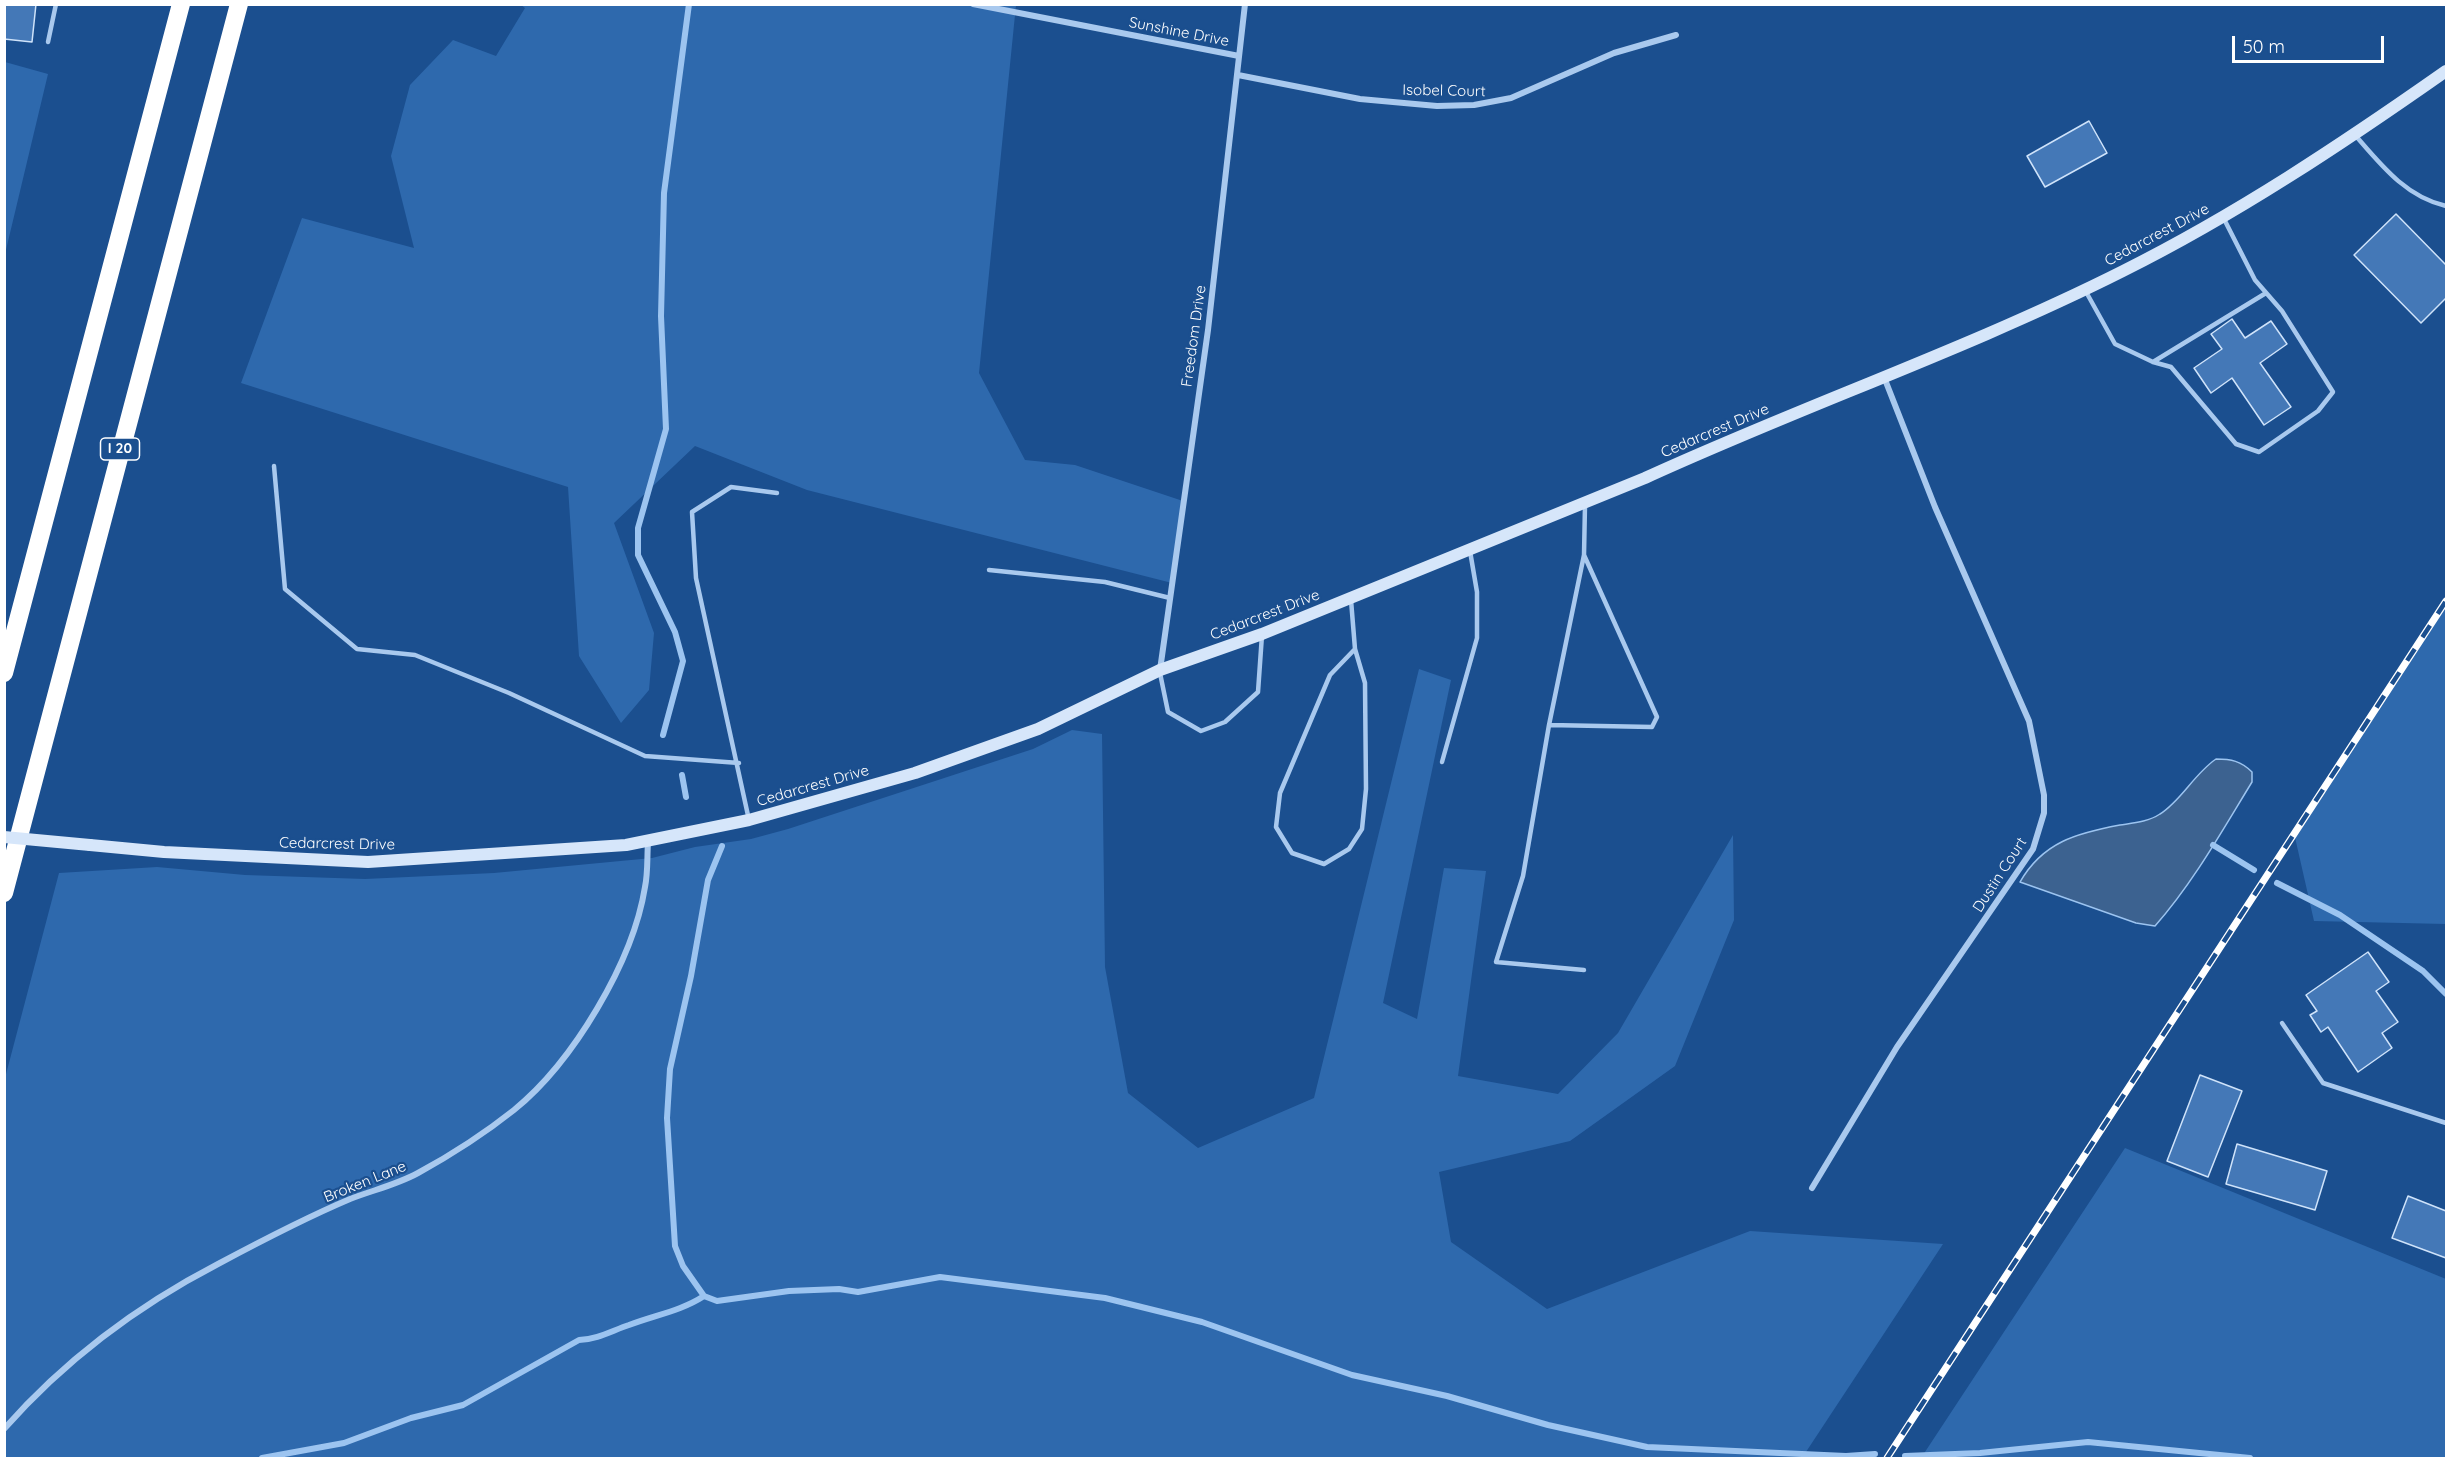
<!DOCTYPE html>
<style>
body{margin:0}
#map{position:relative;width:2451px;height:1463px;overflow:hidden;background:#1b4f8f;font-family:Quicksand,sans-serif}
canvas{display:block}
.frame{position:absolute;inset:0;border:6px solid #fff;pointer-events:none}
.scale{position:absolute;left:2232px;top:36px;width:152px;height:27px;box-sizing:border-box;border:3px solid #fff;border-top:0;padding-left:8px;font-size:18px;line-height:21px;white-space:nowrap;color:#fff;-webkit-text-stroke:4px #1b4f8f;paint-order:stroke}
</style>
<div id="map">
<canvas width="2451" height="1463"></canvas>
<div class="frame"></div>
<div class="scale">50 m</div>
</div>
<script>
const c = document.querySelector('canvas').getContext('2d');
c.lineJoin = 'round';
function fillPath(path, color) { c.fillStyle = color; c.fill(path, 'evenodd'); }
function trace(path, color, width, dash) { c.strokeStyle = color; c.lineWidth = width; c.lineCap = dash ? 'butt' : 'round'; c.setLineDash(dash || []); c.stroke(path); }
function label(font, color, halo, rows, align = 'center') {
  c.font = font + ' Quicksand,sans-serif'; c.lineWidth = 4.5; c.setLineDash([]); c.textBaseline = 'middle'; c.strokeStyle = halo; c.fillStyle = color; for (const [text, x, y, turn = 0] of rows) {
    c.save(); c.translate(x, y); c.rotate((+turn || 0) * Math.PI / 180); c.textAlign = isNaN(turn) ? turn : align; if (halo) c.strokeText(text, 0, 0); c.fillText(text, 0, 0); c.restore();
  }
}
const green = new Path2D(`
 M521,5h495l-37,368 46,87 50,5 108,36 -11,82 -365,-93 -112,-44 -81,77 40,110 -5,57 -28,33 -42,-67 -11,-169 -327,-104 61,-165 112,30 -23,-92 19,-71 43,-45 43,16 29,-48z
 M5,62l43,12 -43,180 -1,-192z
 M2446,601v323l-132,-3 -20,-88z
 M1419,669l32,11 -68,323 34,16 27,-151 42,3 -28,205 100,18 60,-61 115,-198 1,85 -59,146 -105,75 -131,31 12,70 96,67 203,-78 193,13 -141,214h-1797v-380l54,-205 98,-6 88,8 120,4 129,-6 158,-15 43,-11 56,-8 37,-10 245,-80 39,-19 30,4 3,233 23,126 70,55 116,-50z
 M2125,1148l321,131v179h-525z`);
const water = new Path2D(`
 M2216,759c15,0 25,2 36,13v10c-30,49 -59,101 -97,144l-19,-3 -116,-41c23,-40 57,-49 100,-57 13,-2 28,-3 40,-11 21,-13 34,-40 56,-55z`);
const stream = new Path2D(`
 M663,735l20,-74 -8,-29 -37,-77v-27l28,-99 -5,-113 3,-123 25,-189
 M682,775l4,22
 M2213,845l41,25
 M722,846l-14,34 -17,96 -21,93 -3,49 8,128 8,20 21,30 13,5 72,-10 50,-2 19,3 82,-15 165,21 97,24 150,53 95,21 101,29 99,22 199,9 29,-2
 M2277,883l63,32 83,56 23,23
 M1905,1456l75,-3 108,-11 162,16
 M262,1458l82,-15 67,-25 52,-13 116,-65c19,-1 32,-9 50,-15 26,-10 52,-14 75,-29`);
const building = new Path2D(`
 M4,4h32l-4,38 -28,-3z
 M2089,121l18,32 -62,34 -18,-31z
 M2396,214l50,51v33l-25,25 -67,-68z
 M2232,319l13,19 26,-17 16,23 -27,19 31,44 -27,18 -32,-47 -21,15 -17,-25 28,-19 -11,-15z
 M2368,952l21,30 -13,9 22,31 -16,11 10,15 -34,24 -30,-45 -7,5 -11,-17 7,-4 -11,-16z
 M2200,1075l42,16 -34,86 -41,-16z
 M2237,1144l90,27 -12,39 -89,-26z
 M2408,1196l38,15v47l-54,-20z`);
const lane = new Path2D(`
 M48,42l8,-38
 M2355,135c26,30 51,62 91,71
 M2085,290l30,54 38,18 18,5 65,77 23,8 59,-41 15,-19 -51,-81 -27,-31 -31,-61
 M2153,362l113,-69
 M274,466l11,123 72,60 58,6 94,38 136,63 94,7
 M989,570l116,12 65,16
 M1351,600l4,49 10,34 1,106 -4,40 -13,20 -25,15 -32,-11 -16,-26 4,-34 50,-118 25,-26
 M1160,673l8,39 33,19 24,-9 33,-30 4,-57
 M1549,725l35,-170
 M1442,762l35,-124v-46l-7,-41
 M749,820l-53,-242 -4,-66 39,-25 46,6
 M1584,970l-88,-8 27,-86 26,-151 103,2 5,-10 -73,-162 1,-50
 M2282,1023l41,60 123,40`);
const street = new Path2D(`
 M973,4l266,52
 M1238,75l122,24 77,7 37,-1 37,-7 103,-45 62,-18
 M1160,670l48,-340 37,-326
 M1812,1188l85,-141 136,-198 11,-36v-18l-15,-74 -94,-214 -51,-130
 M4,1429c60,-68 133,-123 214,-165 43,-23 87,-46 132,-65 23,-9 46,-14 68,-26 33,-18 67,-40 96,-63 59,-48 119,-148 131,-223 3,-14 2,-30 3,-45`);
const secondary = new Path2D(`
 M90,845l74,7 204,10 258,-17 123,-25 166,-47 123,-44 122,-59 102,-36 383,-156c157,-72 323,-129 478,-207 114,-57 219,-127 323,-200`);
const highway = new Path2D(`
 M4,673l177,-669
 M4,893l235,-889`);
const rail = new Path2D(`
 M1887,1458l559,-857`);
const secondaryBridge = new Path2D(`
 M4,837l86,8`);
const shields = [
 [120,449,39]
];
const shieldNames = [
 ["I 20",120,449]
];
const streetNames = [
 ["Sunshine Drive",1179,32,11],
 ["Isobel Court",1444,91,1],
 ["Cedarcrest Drive",2157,235,-28],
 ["Freedom Drive",1194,336,-82],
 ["Cedarcrest Drive",1715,431,-23],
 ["Cedarcrest Drive",1265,615,-21],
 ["Cedarcrest Drive",813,786,-16],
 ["Cedarcrest Drive",337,844,1],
 ["Dustin Court",2000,875,-57],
 ["Broken Lane",365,1182,-22]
];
fillPath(green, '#2e69ad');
fillPath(water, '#3c6290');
trace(water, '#9cc4f0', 1.5);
trace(stream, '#9cc4f0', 6);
fillPath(building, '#4478b7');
trace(building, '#cfe3fa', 1.5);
trace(lane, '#a9c9ee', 4.5);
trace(street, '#a9c9ee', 6);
trace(secondary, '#d6e6fa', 12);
trace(highway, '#fff', 18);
trace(rail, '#fff', 7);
trace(rail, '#1b4f8f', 4.5, [14]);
trace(secondaryBridge, '#d6e6fa', 12);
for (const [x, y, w] of shields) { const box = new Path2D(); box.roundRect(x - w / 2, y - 11, w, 22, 4.5); c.fillStyle = '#1b4f8f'; c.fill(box); trace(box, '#fff', 1.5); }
label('bold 14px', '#fff', null, shieldNames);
label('15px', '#fff', '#1b4f8f', streetNames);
</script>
